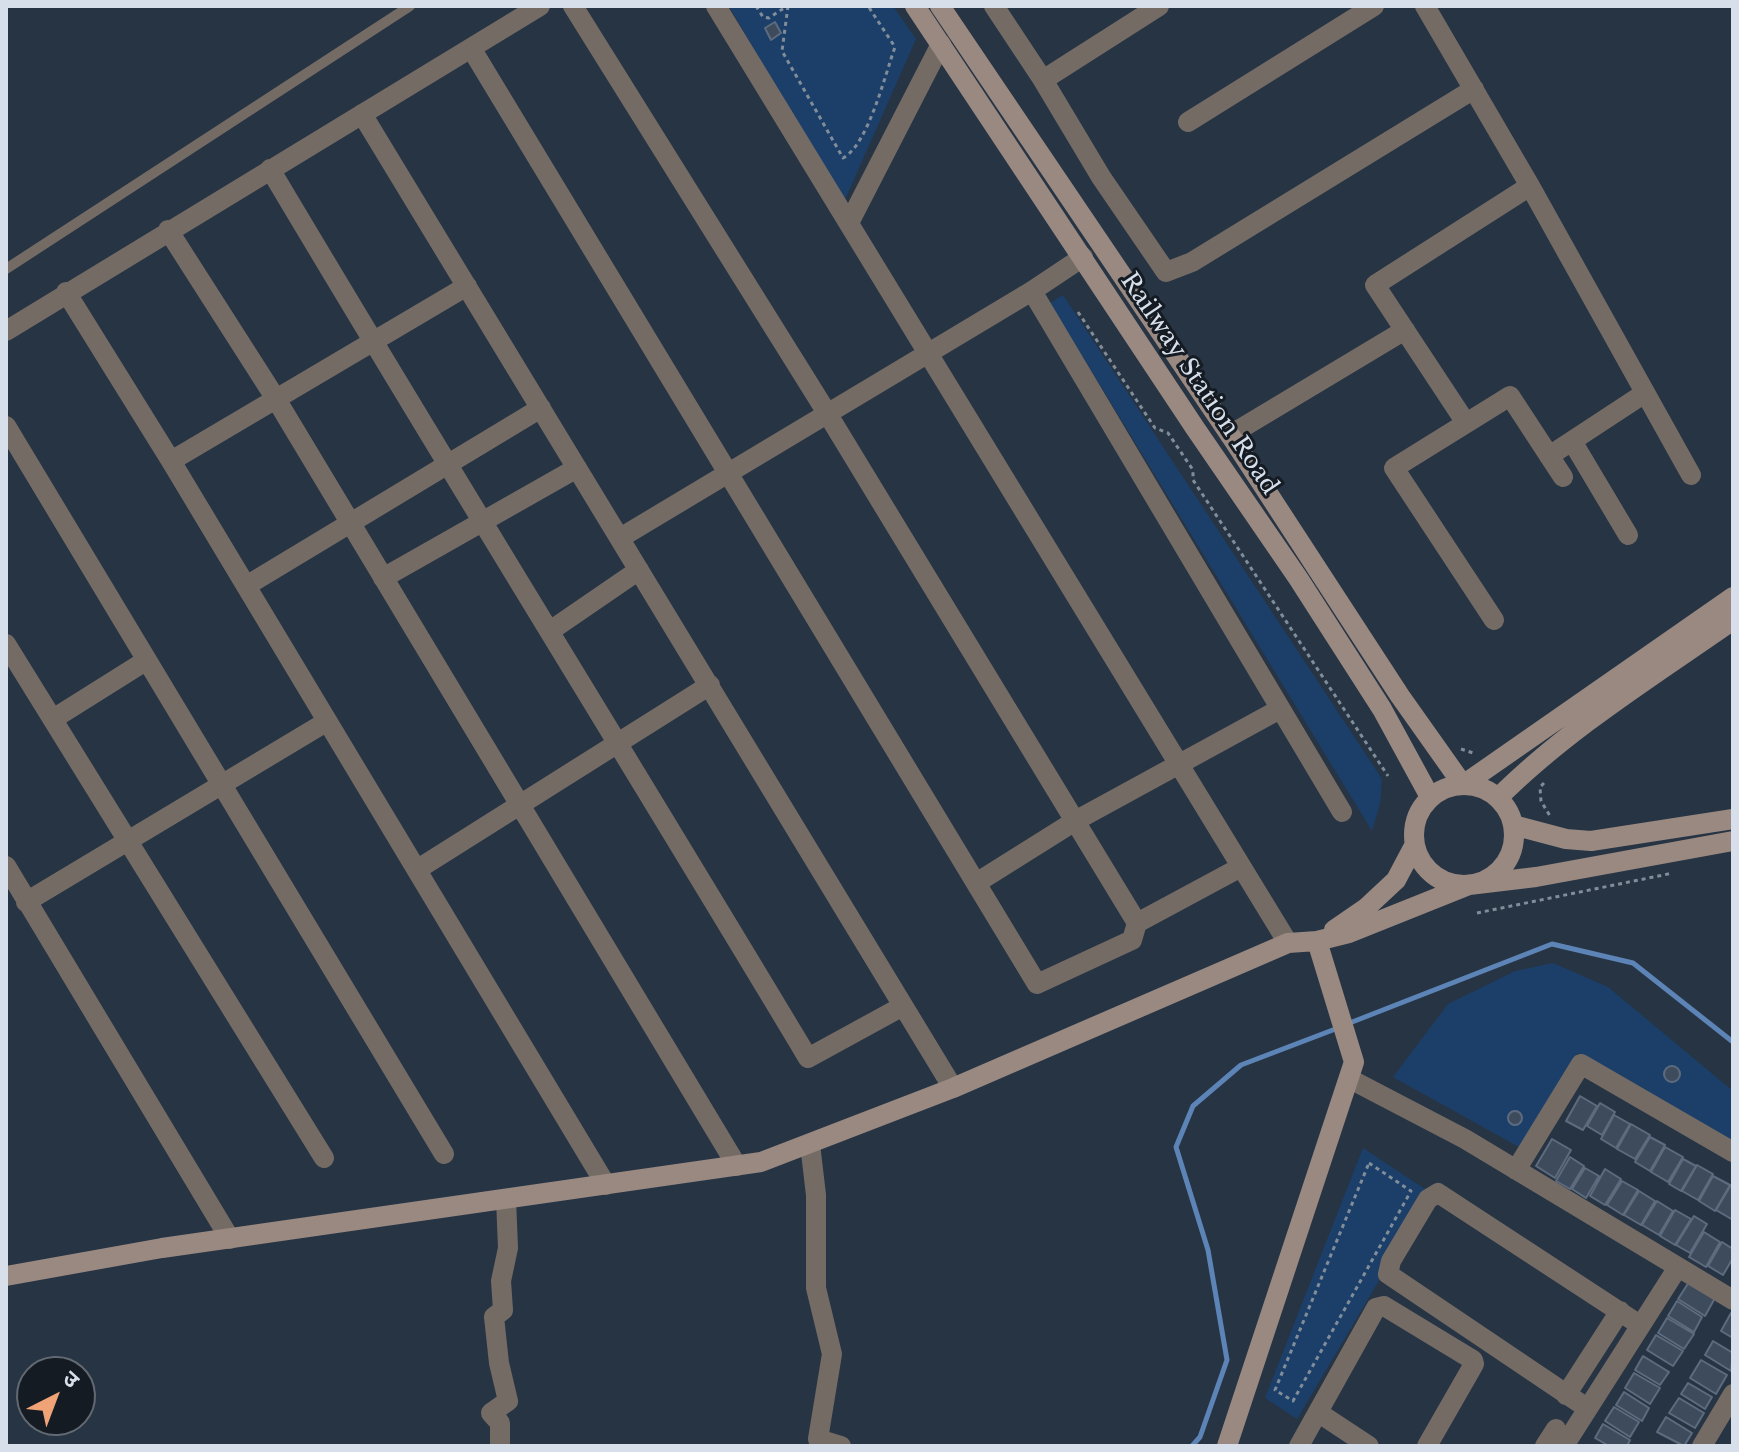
<!DOCTYPE html>
<meta charset="utf-8">
<style>
body{margin:0}
#map{position:relative;width:1739px;height:1452px;overflow:hidden;background:#273444;font-family:"Libre Baskerville","Noto Sans Devanagari",serif}
canvas{display:block}
.frame{position:absolute;inset:0;border:8px solid #d7dfea;pointer-events:none}
.north{position:absolute;left:16px;top:1356px;width:80px;height:80px;box-sizing:border-box;background:#151b22;border:2px solid #636972;border-radius:50%;rotate:42deg;font-size:22px;font-weight:700;line-height:32px;text-align:center;color:#d7dfea}
.north::after{content:'';display:block;margin:auto;width:28px;height:36px;background:#efa377;clip-path:polygon(50% 0,100% 100%,50% 72%,0 100%)}
</style>
<div id="map">
<canvas width="1739" height="1452"></canvas>
<div class="frame"></div>
<div class="north">उ</div>
</div>
<script>
const c = document.querySelector('canvas').getContext('2d');
c.lineJoin = 'round';
function fillPath(path, color) { c.fillStyle = color; c.fill(path, 'evenodd'); }
function trace(path, color, width, dash) { c.strokeStyle = color; c.lineWidth = width; c.lineCap = dash ? 'butt' : 'round'; c.setLineDash(dash || []); c.stroke(path); }
function label(font, color, halo, rows, align = 'center') {
  c.font = font + ' "Libre Baskerville",serif'; c.lineWidth = 6; c.setLineDash([]); c.textBaseline = 'middle'; c.strokeStyle = halo; c.fillStyle = color; for (const [text, x, y, turn = 0] of rows) {
    c.save(); c.translate(x, y); c.rotate((+turn || 0) * Math.PI / 180); c.textAlign = isNaN(turn) ? turn : align; if (halo) c.strokeText(text, 0, 0); c.fillText(text, 0, 0); c.restore();
  }
}
const green = new Path2D(`
 M729,6h164l23,33 -73,165z
 M1063,295l319,484 -2,25 -8,27 -322,-528z
 M1553,963l55,24 125,104v52l-155,-90 -59,94 -126,-70 55,-73 67,-33z
 M1363,1148l68,45 -134,226 -32,-21z`);
const stream = new Path2D(`
 M1347,1024l205,-80 81,19 100,79
 M1192,1446l8,-9 27,-77 -19,-110 -32,-103 17,-41 48,-41 97,-37`);
const building = new Path2D(`
 M775,22l6,11 -10,7 -6,-12z
 M1664 1074a8 8 0 1 1 16 0a8 8 0 1 1-16 0Z
 M1580,1096l17,10 -14,24 -17,-9z
 M1600,1103l15,9 -13,23 -15,-9z
 M1508 1118a7 7 0 1 1 14 0a7 7 0 1 1-14 0Z
 M1614,1115l16,9 -14,24 -15,-9z
 M1631,1124l19,11 -15,24 -18,-10z
 M1650,1137l15,8 -15,26 -15,-9z
 M1552,1139l19,11 -16,28 -19,-12z
 M1665,1147l18,10 -15,25 -17,-10z
 M1570,1157l14,9 -14,23 -14,-8z
 M1683,1159l13,7 -15,25 -12,-7z
 M1697,1165l16,9 -15,26 -16,-9z
 M1585,1168l14,8 -13,22 -14,-9z
 M1605,1169l16,10 -16,26 -15,-9z
 M1713,1176l17,9 -15,26 -16,-10z
 M1622,1181l16,9 -15,25 -16,-10z
 M1731,1185l2,1v34l-17,-10z
 M1639,1191l16,10 -14,24 -17,-10z
 M1657,1201l16,10 -14,24 -17,-10z
 M1675,1210l16,9 -16,26 -15,-9z
 M1694,1216l13,8 -17,29 -14,-8z
 M1704,1232l16,10 -14,25 -17,-10z
 M1722,1242l11,7v9l-10,17 -15,-9z
 M1689,1282l26,16 -10,18 -27,-17z
 M1677,1301l25,16 -8,15 -26,-16z
 M1731,1313l2,1v24l-12,-7z
 M1667,1318l27,16 -10,15 -26,-16z
 M1656,1335l27,16 -10,15 -26,-16z
 M1713,1341l20,12 -2,18 -26,-16z
 M1643,1356l26,16 -9,13 -25,-15z
 M1701,1360l26,15 -11,19 -26,-16z
 M1634,1373l26,15 -10,16 -25,-16z
 M1688,1383l24,14 -7,12 -24,-15z
 M1624,1392l25,16 -7,13 -26,-16z
 M1679,1398l25,15 -9,15 -26,-15z
 M1614,1407l25,15 -9,15 -25,-16z
 M1666,1417l26,16 -8,13 -27,-14z
 M1603,1424l27,16 -3,6h-18l-14,-8z`);
const path = new Path2D(`
 M756,6l7,11 6,1 18,-12
 M788,6l-6,45 61,107c25,-13 42,-83 52,-111l-27,-41
 M1078,312l77,116 13,5 25,37v10l195,296
 M1461,749l15,5
 M1544,783l-4,4 1,14 9,15
 M1477,913l196,-40
 M1369,1163l42,28 -118,210 -18,-11z`);
const lane = new Path2D(`
 M6,269l404,-263`);
const street = new Path2D(`
 M573,6l254,407 310,510
 M716,6l572,937
 M994,6l49,74 58,97 65,95 26,-10 282,-173
 M1425,6l105,180 161,289
 M471,48l566,936 95,-44 5,-17 104,-56
 M1043,80l116,-74
 M362,114l591,974
 M1188,122l186,-116
 M270,169c177,298 360,592 538,889l95,-52
 M849,223l92,-179
 M168,230l108,169 461,767
 M1032,291l310,521
 M66,292l105,169 435,724
 M6,331l534,-325
 M1466,423l-91,-138 155,-99
 M6,426l438,728
 M1230,435l175,-105
 M1572,441l56,94
 M1549,456l96,-63
 M171,461l296,-175
 M620,538l412,-247 51,-34
 M383,578l194,-110
 M246,586l295,-178
 M1494,620l-100,-152 116,-72 53,81
 M550,631l89,-61
 M6,644l318,514
 M53,719l94,-59
 M6,866l224,373
 M418,869l292,-184
 M978,887l3,-7 94,-59 205,-112
 M26,902l300,-180
 M1350,1079l115,60 268,161
 M810,1144l6,51v93l16,66 -14,85 23,7
 M1516,1170l65,-106 152,88
 M1566,1395l54,-84
 M1587,1408l-199,-134 3,-13 37,-62 10,-6 202,132
 M1319,1413l50,33
 M500,1446v-23l-9,-10 17,-12 -9,-38 -5,-46 9,-7 -2,-29 7,-33 -2,-49
 M1299,1446l77,-138 8,-2 89,54 1,4 -47,82
 M1545,1446l11,-17
 M1564,1446l114,-179
 M1702,1446l31,-52`);
const secondary = new Path2D(`
 M915,6l280,422 103,150 84,131 48,88
 M940,6l294,435 166,255 63,89 270,-188
 M1414 835a50 50 0 1 1 100 0a50 50 0 1 1-100 0Z
 M1498,798c69,-69 155,-122 235,-178
 M1513,825l53,14 25,2 142,-22
 M1334,930l32,-22 30,-28 18,-34
 M6,1276l156,-28 599,-86 192,-74 335,-145 29,-2 32,-8 120,-48 67,-8 197,-36
 M1227,1446l127,-384 -37,-121`);
const streetNames = [
 ["Railway Station Road",1199,384,56]
];
fillPath(green, '#1c3f6a');
trace(stream, '#5d84b6', 5);
fillPath(building, '#3e4b5d');
trace(building, '#5d6b7e', 2);
trace(path, '#828d9a', 3, [4, 4]);
trace(lane, '#756b65', 10);
trace(street, '#756b65', 20);
trace(secondary, '#998981', 20);
label('24px', '#d7dfea', '#151b22', streetNames);
</script>
